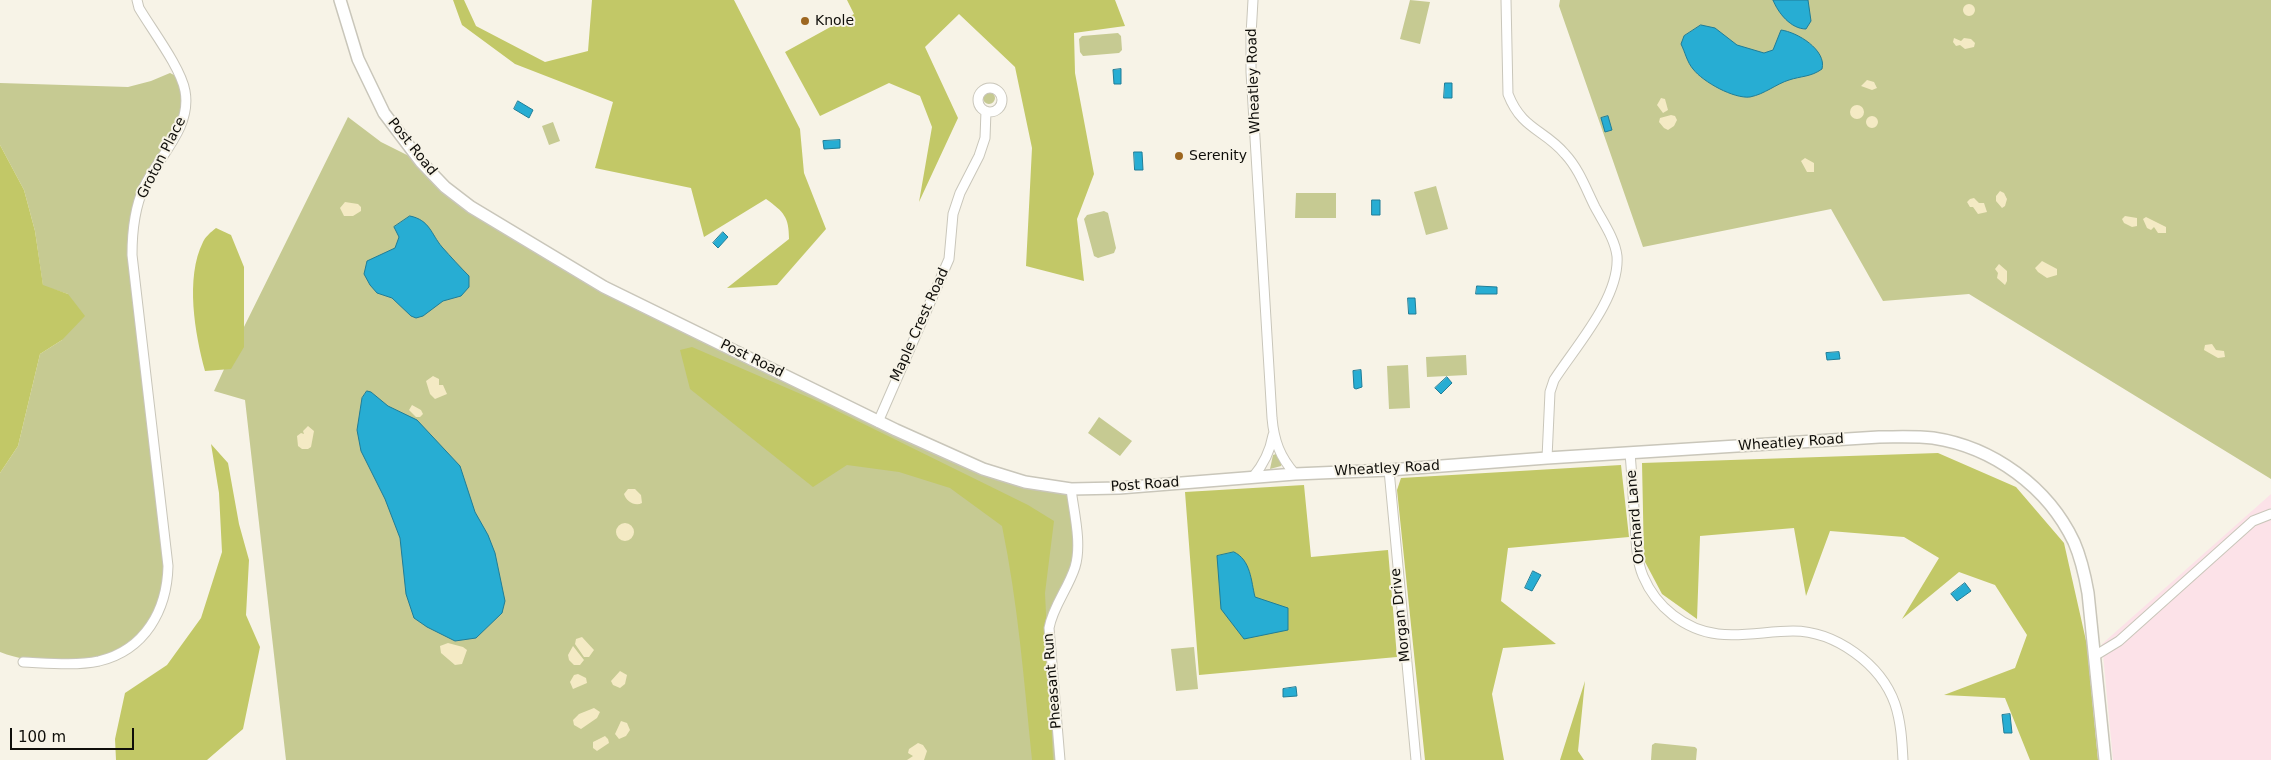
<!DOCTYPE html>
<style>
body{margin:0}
#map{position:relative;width:2271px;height:760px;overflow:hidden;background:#f7f3e7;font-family:"DejaVu Sans",sans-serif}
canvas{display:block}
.scale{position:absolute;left:10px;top:728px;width:124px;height:22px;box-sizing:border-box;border:2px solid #0f0e0a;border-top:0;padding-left:6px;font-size:15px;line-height:18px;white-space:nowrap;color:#0f0e0a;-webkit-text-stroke:4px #f7f3e7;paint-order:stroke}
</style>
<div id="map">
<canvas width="2271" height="760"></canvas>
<div class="scale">100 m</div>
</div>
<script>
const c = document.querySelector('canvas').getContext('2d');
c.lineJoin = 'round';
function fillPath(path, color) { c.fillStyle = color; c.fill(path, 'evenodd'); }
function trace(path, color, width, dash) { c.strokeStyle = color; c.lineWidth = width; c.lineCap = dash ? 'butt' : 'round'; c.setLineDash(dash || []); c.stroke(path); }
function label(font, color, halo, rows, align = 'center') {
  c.font = font + ' "DejaVu Sans",sans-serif'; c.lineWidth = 4; c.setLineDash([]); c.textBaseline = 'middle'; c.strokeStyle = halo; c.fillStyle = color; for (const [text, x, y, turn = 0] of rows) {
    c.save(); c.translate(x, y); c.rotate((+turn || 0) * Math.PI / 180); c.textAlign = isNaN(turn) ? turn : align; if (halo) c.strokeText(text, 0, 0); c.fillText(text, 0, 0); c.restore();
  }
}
const education = new Path2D(`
 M2271,494v266h-158l-11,-116z`);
const green = new Path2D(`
 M1410,0l20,2 -10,42 -20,-5z
 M1560,0h711v479l-302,-185 -86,7 -52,-92 -188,38 -84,-241z
 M1118,33l3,3 1,14 -3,3 -36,3 -3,-4 -1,-13 3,-3z
 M170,73l6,3 9,25 -8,24 -39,65 -8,29 -1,45 36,300c-1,10 -1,21 -3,31 -1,6 -5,12 -8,17 -20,38 -53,49 -94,48 -24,0 -37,1 -60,-8v-179l18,-27 22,-92 22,-14 6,-46 -25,-8 -8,-55 -11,-41 -24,-45v-62l128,4 23,-6z
 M983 98a6 6 0 1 1 12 0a6 6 0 1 1-12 0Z
 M348,117l33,25 40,20 24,25 126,81 412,201 88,20 4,76 -24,50 9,145h-774l-41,-360 -31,-9 24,-52z
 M553,122l7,19 -11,4 -7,-19z
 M1436,186l12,43 -22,6 -12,-43z
 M1296,193h40v25h-41z
 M1104,211l4,2 8,35 -2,5 -16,5 -4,-2 -10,-37 3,-4z
 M1466,355l1,20 -40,2 -1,-20z
 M1408,365l2,43 -21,1 -2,-43z
 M1099,417l33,24 -12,15 -32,-23z
 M1276,454l6,9 -1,3 -11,3 3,-14z
 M1194,647l4,42 -22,2 -5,-42z
 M1655,743l40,4 2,2 -1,11h-45l1,-15z`);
const forest = new Path2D(`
 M453,0h11l12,26 69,36 43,-11 4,-51h142l66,129 4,44 22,56 -49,56 -50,3 62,-49c0,-22 -5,-27 -23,-40l-62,38 -13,-49 -96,-20 18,-66 -98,-38 -53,-39z
 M847,0h268l10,26 -51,7 1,40 19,101 -17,45 7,62 -58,-15 6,-118 -17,-81 -56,-53 -34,33 33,71 -39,84 13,-75 -12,-31 -31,-13 -69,33 -35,-64 69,-38z
 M0,145l24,45 11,41 8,54 25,9 17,22 -23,24 -22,14 -22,92 -18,27z
 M216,228l15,7 13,32v80l-13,22 -26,2c-10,-37 -20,-93 -2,-129 2,-5 8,-10 13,-14z
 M692,347l125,54 211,104 26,16 -9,72 8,167h-21c-8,-79 -14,-157 -30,-234l-52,-38 -51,-16 -52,-7 -34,22 -123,-98 -10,-39z
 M211,444l17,19 11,61 10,36 -3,55 14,32 -17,82 -36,31h-91l-1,-21 10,-46 42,-28 34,-47 21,-66 -3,-59z
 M1938,453l78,34 48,56 23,102 11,115h-68l-25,-62 -61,-3 71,-27 12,-33 -32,-50 -36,-13 -57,47 37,-61 -35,-21 -74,-6 -24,65 -12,-68 -94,8 -3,83 -35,-25 -18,-34 -2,-97z
 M1621,465l8,72 -121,11 -7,53 55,43 -53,4 -11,46 12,66h-79l-28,-270 4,-12z
 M1304,485l7,72 77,-7 9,107 -198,18 -14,-183z
 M1585,681l-7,70 6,9h-24z`);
const sand = new Path2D(`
 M1963 10a6 6 0 1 1 12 0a6 6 0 1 1-12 0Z
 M1954,38l7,3 3,-3 7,1 4,4 -1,4 -9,2 -5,-4 -4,1 -3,-4z
 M1867,80l7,2 3,6 -5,2 -11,-4z
 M1661,98l4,1 3,11 -5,3 -6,-8z
 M1850 112a7 7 0 1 1 14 0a7 7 0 1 1-14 0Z
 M1671,115l4,1 2,4 -3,6 -6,4 -4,-2 -5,-6 1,-4z
 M1866 122a6 6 0 1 1 12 0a6 6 0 1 1-12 0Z
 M1805,158l9,5v9h-7l-6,-11z
 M2000,191l4,2 3,6 -2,7 -3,2 -6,-7v-5z
 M1974,198l5,5h5l3,9 -9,2 -5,-7h-3l-3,-5 3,-3z
 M345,202l13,2 3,3v4l-8,5h-9l-4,-8z
 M2125,216l12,2v8l-5,1 -8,-4 -2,-4z
 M2146,217l20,10v6h-8l-4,-6 -3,3 -4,-2 -4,-9z
 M2042,261l15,8v6l-10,3 -9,-6 -3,-4z
 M1999,264l8,7v10l-2,4 -8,-7 1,-5 -3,-4z
 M2212,344l4,6 8,1 1,6 -7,1 -14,-8 1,-5z
 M433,376l6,3v6h4l4,9 -12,5 -5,-5 -4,-13z
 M412,405l9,5 2,4 -3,3h-4l-7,-7z
 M308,426l6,5 -3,16 -3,2h-6l-4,-3 -1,-10 4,-3 3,1 -1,-3z
 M628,489h7l6,6 1,8c-7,4 -16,-2 -18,-9z
 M616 532a9 9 0 1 1 18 0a9 9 0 1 1-18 0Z
 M582,637l12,13 -5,7h-5l-9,-13 1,-5z
 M448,643l15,4 4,3 -5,14 -7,1 -14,-12 -1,-7z
 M573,646l11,14 -4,5h-6l-5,-5 -1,-5z
 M620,671l7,4 -2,9 -5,4 -7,-3 -2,-4z
 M574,675l4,-1 8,4 1,5 -14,6 -3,-7z
 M594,708l6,4 -3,6 -16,11 -7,-4 -1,-5 6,-6z
 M621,721l6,2 3,7 -4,6 -7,3 -4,-5z
 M605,736l3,3 1,4 -12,8 -4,-3v-6z
 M918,743l5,2 4,6 -3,9h-17l6,-4 -5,-3 1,-4z`);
const water = new Path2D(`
 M1773,0h35l3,21 -5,8c-15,0 -28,-16 -33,-29z
 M1701,25l14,3 22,17 27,8 9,-3 8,-20c16,2 46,20 41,39 -11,8 -21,7 -33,11 -13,4 -24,14 -39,17 -16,2 -47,-15 -57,-28 -6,-7 -8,-17 -12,-25l3,-8z
 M1121,69v15h-7l-1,-14z
 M1445,83h7v15h-8z
 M518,101l15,9 -4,8 -15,-9z
 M1608,116l4,14 -7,2 -4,-14z
 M840,140v8l-16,1 -1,-8z
 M1134,152h8l1,18h-8z
 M1372,200h8v15h-8z
 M410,216c20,4 21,18 32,31 9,10 18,20 27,29v11l-8,9 -18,5 -20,15 -7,2 -5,-2 -19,-18 -15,-5 -7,-8 -6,-11 3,-13 28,-13 4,-11 -5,-10z
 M723,232l5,5 -10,11 -5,-5z
 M1477,286l20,1v7h-21z
 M1408,298h7l1,16h-7z
 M1839,352l1,7 -13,1 -1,-7z
 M1361,370l1,17 -6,2 -2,-1 -1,-17z
 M1447,377l5,6 -11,11 -6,-6z
 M367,391l4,1 17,14 29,14 43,46 15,46 13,23 7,18 10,48 -3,12 -26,25 -21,3 -28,-14 -13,-9 -8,-24 -6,-56 -15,-39 -24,-48 -4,-21 5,-32z
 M1234,552c17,8 17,29 21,45l33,11v22l-44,9 -23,-30 -4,-53z
 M1533,571l8,4 -9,16 -7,-3z
 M1965,583l6,8 -14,10 -6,-7z
 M1296,687l1,9 -14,1v-8z
 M2010,714l2,19h-8l-2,-18z`);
const minor = new Path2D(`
 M1253,0l-2,35v37l21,346c2,23 8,39 23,56
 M1506,0l2,94c14,36 36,35 57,60 14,15 21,35 30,53 8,15 20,32 22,49 3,42 -42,91 -63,124l-4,12 -3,66
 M978 100a12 12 0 1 1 24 0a12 12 0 1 1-24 0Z
 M878,422l71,-163 4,-45 7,-21 19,-37 6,-18 1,-27
 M1630,453c2,22 3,45 5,68 1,19 1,38 8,55 13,31 42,54 75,58 25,3 50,-3 75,-3 42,0 88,33 102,73 6,18 7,37 8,56
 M1389,470l27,290
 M1253,477c11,-13 17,-25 20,-42
 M2096,655l23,-14 134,-120 18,-7
 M23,662c24,1 52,4 76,-1 46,-11 68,-51 69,-95l-36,-311c0,-23 2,-46 12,-68 14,-30 48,-59 41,-96 -4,-23 -33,-61 -46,-83l-2,-8
 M1060,760l-11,-132c4,-22 19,-39 26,-61 7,-23 -1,-54 -4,-78`);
const major = new Path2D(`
 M340,0l18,59 26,54 37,49 24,25 26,20 133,80 292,143 87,39 42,13 46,7 48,-1 176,-14 94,-4 158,-12 332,-21c18,0 36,-1 54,1 60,9 115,49 141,104 7,16 11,34 14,51l17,167`);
const markers = [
 [805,21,5,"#9d6620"],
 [1179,156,5,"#9d6620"]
];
const poiNames = [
 ["Knole",815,21],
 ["Serenity",1189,156]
];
const streetNames = [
 ["Wheatley Road",1254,81,-92],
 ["Post Road",412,147,51],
 ["Groton Place",162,158,-63],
 ["Maple Crest Road",920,325,-66],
 ["Post Road",752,359,26],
 ["Wheatley Road",1791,443,-4],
 ["Wheatley Road",1387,469,-3],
 ["Post Road",1145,485,-4],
 ["Orchard Lane",1636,517,-95],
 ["Morgan Drive",1401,615,-96],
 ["Pheasant Run",1053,681,-95]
];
fillPath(education, '#fce2e8');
fillPath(green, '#c6ca92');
fillPath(forest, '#c2c867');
fillPath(sand, '#f4eac4');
fillPath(water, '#27add3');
trace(water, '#207d97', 1);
trace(minor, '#c9c6ba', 11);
trace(major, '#c9c6ba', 14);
trace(minor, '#fff', 9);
trace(major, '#fff', 11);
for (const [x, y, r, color] of markers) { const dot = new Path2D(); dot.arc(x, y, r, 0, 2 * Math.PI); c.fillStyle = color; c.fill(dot); trace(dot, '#f7f3e7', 2); }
label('14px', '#0f0e0a', '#f7f3e7', poiNames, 'left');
label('14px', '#0f0e0a', '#f7f3e7', streetNames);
</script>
